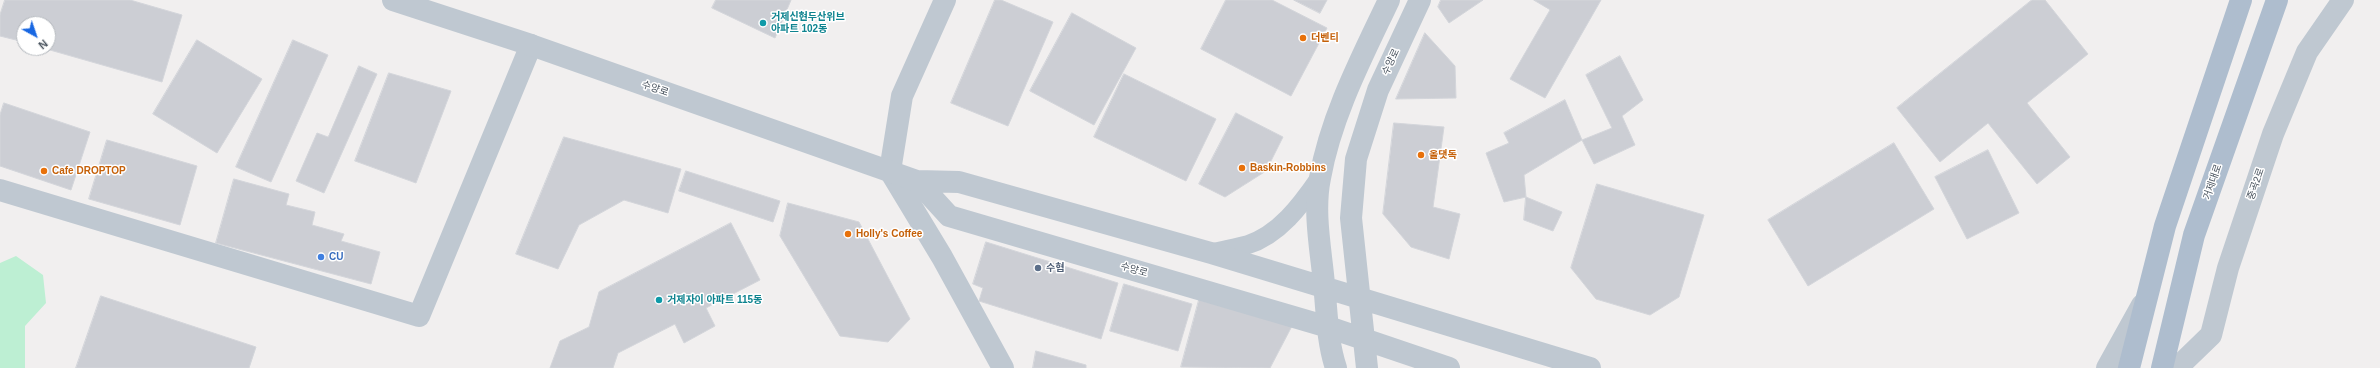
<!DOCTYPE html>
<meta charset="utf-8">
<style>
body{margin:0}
#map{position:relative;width:2380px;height:368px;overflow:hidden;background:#f1efef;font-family:Helvetica,sans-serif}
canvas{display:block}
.north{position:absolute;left:16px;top:16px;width:40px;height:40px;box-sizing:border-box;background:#fff;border:1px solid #b5b9be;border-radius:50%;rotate:140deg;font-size:11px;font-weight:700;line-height:16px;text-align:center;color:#47515c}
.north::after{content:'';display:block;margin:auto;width:14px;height:18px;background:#1867e2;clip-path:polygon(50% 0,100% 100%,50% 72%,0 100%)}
</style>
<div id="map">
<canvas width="2380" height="368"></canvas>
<div class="north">N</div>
</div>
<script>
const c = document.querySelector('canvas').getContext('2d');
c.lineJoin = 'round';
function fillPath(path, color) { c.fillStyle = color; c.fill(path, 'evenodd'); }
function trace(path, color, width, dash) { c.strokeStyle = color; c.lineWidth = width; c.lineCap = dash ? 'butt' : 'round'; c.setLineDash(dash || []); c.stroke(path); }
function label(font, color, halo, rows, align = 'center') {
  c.font = font + ' Helvetica,"Noto Sans KR",sans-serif'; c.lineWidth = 3; c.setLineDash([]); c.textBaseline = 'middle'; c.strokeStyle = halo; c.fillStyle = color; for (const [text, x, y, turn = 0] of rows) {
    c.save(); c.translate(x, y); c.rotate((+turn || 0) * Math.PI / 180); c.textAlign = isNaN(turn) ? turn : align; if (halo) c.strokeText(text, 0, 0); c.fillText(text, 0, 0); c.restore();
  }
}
const green = new Path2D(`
 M16,256l27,19 3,28 -21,23v42h-25v-105z`);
const building = new Path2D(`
 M5,0h125l52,15 -20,67 -119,-34h5v-24h-24v18l-24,-6v-21z
 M716,0h75l-16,38 -63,-30z
 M995,0h6l52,22 -45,104 -57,-23z
 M1226,0h46l55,28 -36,68 -90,-47z
 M1294,0h33l-7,13z
 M1441,0h42l-34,23 -11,-16z
 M1534,0h67l-56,98 -35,-19 40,-69z
 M2032,0h13l43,54 -61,49 43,54 -33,27 -49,-61 -48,39 -43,-54z
 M1072,13l64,35 -42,77 -64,-34z
 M1425,33l30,33 1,32 -60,1z
 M197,40l65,39 -45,74 -64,-39z
 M293,40l35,15 -57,127 -35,-15z
 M1620,56l23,44 -21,16 13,29 -41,19 -12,-24 30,-12 -26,-53z
 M359,66l18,8 -53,119 -28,-12 21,-48 11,4z
 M389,73l62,18 -35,92 -61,-22z
 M1124,74l92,45 -30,62 -92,-44z
 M1565,100l17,40 -58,35 2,22 -22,5 -18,-49 23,-10 -5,-10z
 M4,103l86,29 -19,58 -71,-24v-51z
 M1236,113l47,24 -17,34 -41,26 -26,-13z
 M1394,123l50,4 -11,80 27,7 -11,45 -38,-12 -28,-33z
 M564,137l117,32 -13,44 -44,-13 -45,25 -21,44 -42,-15z
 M107,140l90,26 -17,59 -91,-26z
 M1894,143l40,66 -126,77 -40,-66z
 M1988,150l31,63 -52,26 -32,-62z
 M686,171l94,30 -7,21 -94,-31z
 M234,179l55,15 -3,11 29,7 -3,13 32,9 -3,7 39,11 -9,32 -155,-41z
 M1597,184l107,31 -25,82 -29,18 -54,-16 -25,-31z
 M1526,197l36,15 -9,19 -29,-11z
 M788,203l71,19 51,97 -22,23 -48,-6 -60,-100z
 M731,223l29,57 -54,28 9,18 -31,17 -9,-19 -57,29 -5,15h-63l10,-27 29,-14 10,-35z
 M986,242l132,41 -17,56 -122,-38 4,-13 -10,-4z
 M1124,284l68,20 -14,47 -68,-20z
 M101,296l155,51 -7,21h-173z
 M1199,300l93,26 -22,42 -89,-1z
 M1036,351l50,14v3h-53z`);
const service = new Path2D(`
 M1211,253c12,-3 25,-5 36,-8 32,-10 54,-40 72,-66`);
const minor = new Path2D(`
 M945,0l-43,96 -12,75 52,86 61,111
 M0,190l419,126 112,-271
 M2177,368l34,-33 17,-67 45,-134 34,-82 36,-52`);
const tertiary = new Path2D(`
 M393,0l138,45 386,136 42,1 252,71 379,115
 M917,181l32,35 379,111 121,41
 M1336,368c-9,-27 -9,-56 -12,-84 -3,-34 -11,-72 -4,-106 11,-62 42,-121 69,-178
 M1367,368l-16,-150 5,-59 22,-69 42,-90
 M2107,368l35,-63`);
const primary = new Path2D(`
 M2129,368l36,-142 76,-226
 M2162,368l32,-133 83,-235`);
const markers = [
 [763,23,4,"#0f9aa8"],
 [1303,38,4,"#e8710a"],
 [1421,155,4,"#e8710a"],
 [1242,168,4,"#e8710a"],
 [44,171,4,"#e8710a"],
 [848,234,4,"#e8710a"],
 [321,257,4,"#3f7fe0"],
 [1038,268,4,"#5c6f8a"],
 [659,300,4,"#0f9aa8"]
];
const cultureNames = [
 ["거제신현두산위브",771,17],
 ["아파트 102동",771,29],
 ["거제자이 아파트 115동",667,300]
];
const foodNames = [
 ["더벤티",1311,38],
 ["올댓독",1429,155],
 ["Baskin-Robbins",1250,168],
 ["Cafe DROPTOP",52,171],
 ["Holly's Coffee",856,234]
];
const streetNames = [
 ["수양로",1391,62,-65],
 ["수양로",655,89,19],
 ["거제대로",2213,182,-71],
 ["중곡2로",2256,184,-71],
 ["수양로",1134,270,16]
];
const shopNames = [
 ["CU",329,257]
];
const serviceNames = [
 ["수협",1046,268]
];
fillPath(green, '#bdefd3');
fillPath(building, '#ccced4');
trace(building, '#d3d5da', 1);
trace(service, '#bfc8d1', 19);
trace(minor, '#bfc8d1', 22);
trace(tertiary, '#bfc8d1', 22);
trace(primary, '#aebdce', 22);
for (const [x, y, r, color] of markers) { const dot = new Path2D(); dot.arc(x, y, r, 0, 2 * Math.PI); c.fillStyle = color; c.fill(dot); trace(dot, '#fff', 1.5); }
label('bold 10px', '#0d838f', '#fff', cultureNames, 'left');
label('bold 10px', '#c56008', '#fff', foodNames, 'left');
label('10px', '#47515c', '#fff', streetNames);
label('bold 10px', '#366cbe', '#fff', shopNames, 'left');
label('bold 10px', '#4e5e75', '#fff', serviceNames, 'left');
</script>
